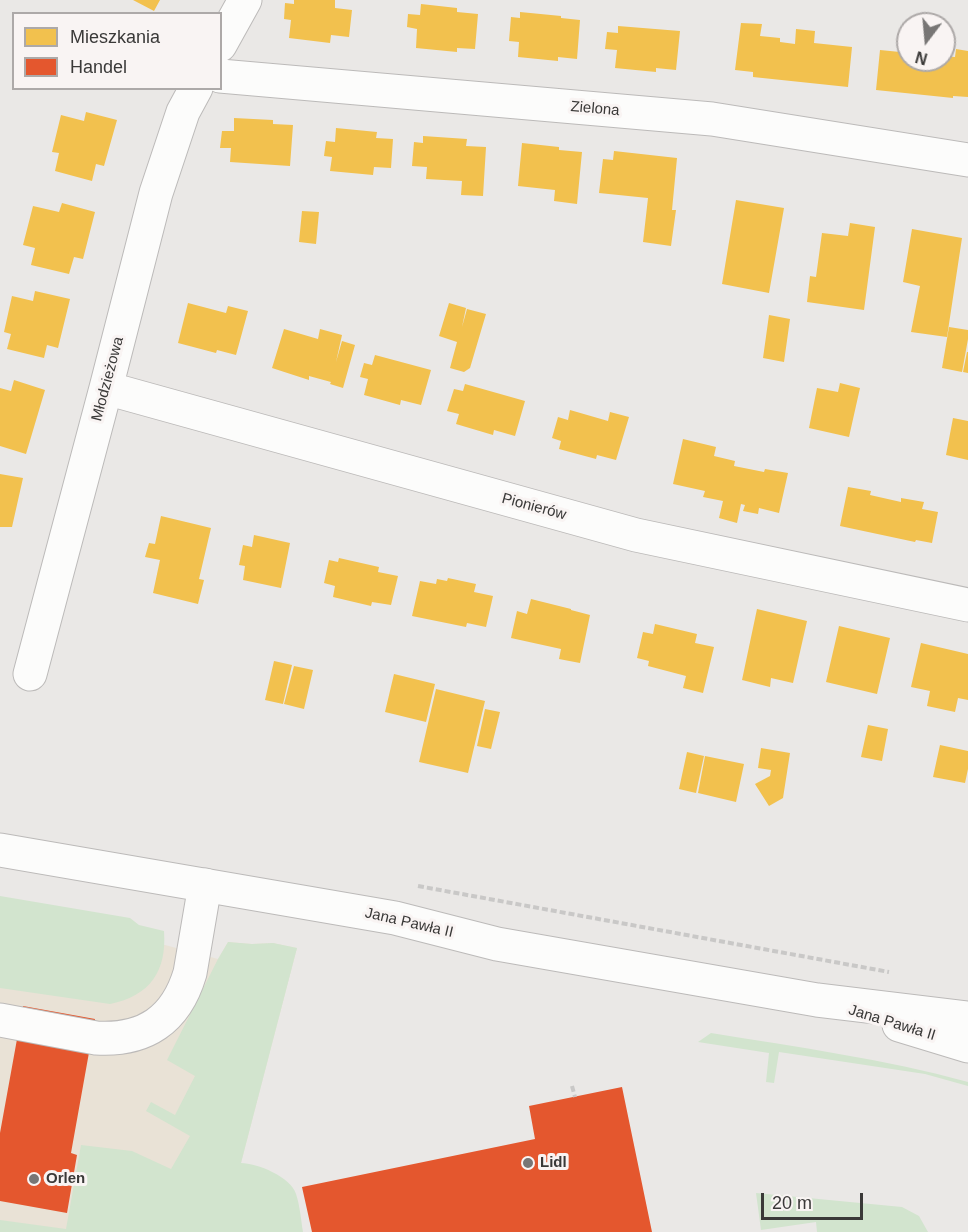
<!DOCTYPE html>
<meta charset="utf-8">
<style>
body{margin:0}
#map{position:relative;width:968px;height:1232px;overflow:hidden;background:#eae8e6;font-family:Arial,sans-serif}
canvas{display:block}
.legend{position:absolute;left:12px;top:12px;width:210px;height:78px;box-sizing:border-box;background:#f9f4f3;border:2px solid #ada9a8;margin:0;padding:8px 10px;list-style:none;font-size:18px;color:#3a3938}
.legend li{display:flex;align-items:center;gap:12px;height:30px}
.legend b{width:30px;border:2px solid #ada9a8}
.north{position:absolute;left:896px;top:12px;width:60px;height:60px;box-sizing:border-box;background:#f9f4f3;border:2px solid #ada9a8;border-radius:50%;rotate:196deg;font-size:16px;font-weight:700;line-height:24px;text-align:center;color:#3a3938}
.north::after{content:'';display:block;margin:auto;width:21px;height:27px;background:#787675;clip-path:polygon(50% 0,100% 100%,50% 72%,0 100%)}
.scale{position:absolute;left:761px;top:1193px;width:102px;height:27px;box-sizing:border-box;border:3px solid #3a3938;border-top:0;padding-left:8px;font-size:18px;line-height:21px;white-space:nowrap;color:#3a3938;-webkit-text-stroke:4px #f9f4f3;paint-order:stroke}
</style>
<div id="map">
<canvas width="968" height="1232"></canvas>
<ul class="legend">
<li><b style="height:16px;background:#f2c14e"></b>Mieszkania</li>
<li><b style="height:16px;background:#e4572e"></b>Handel</li>
</ul>
<div class="north">N</div>
<div class="scale">20 m</div>
</div>
<script>
const c = document.querySelector('canvas').getContext('2d');
c.lineJoin = 'round';
function fillPath(path, color) { c.fillStyle = color; c.fill(path, 'evenodd'); }
function trace(path, color, width, dash) { c.strokeStyle = color; c.lineWidth = width; c.lineCap = dash ? 'butt' : 'round'; c.setLineDash(dash || []); c.stroke(path); }
function label(font, color, halo, rows, align = 'center') {
  c.font = font + ' Arial,sans-serif'; c.lineWidth = 6; c.setLineDash([]); c.textBaseline = 'middle'; c.strokeStyle = halo; c.fillStyle = color; for (const [text, x, y, turn = 0] of rows) {
    c.save(); c.translate(x, y); c.rotate((+turn || 0) * Math.PI / 180); c.textAlign = isNaN(turn) ? turn : align; if (halo) c.strokeText(text, 0, 0); c.fillText(text, 0, 0); c.restore();
  }
}
const commercial = new Path2D(`
 M0,919l165,26 53,14 10,-17 24,2 21,-1 24,5 -74,284h-223z`);
const green = new Path2D(`
 M0,896l130,22 9,7 25,6c3,40 -14,65 -54,73l-110,-16z
 M228,942l24,2 21,-1 24,5 -56,215c16,0 50,14 55,31 4,12 5,26 7,38h-303v-12l66,9 15,-84 51,6 39,18 19,-33 -44,-25 5,-9 24,13 20,-39 -28,-16 51,-101z
 M711,1033c86,14 173,26 257,49v4l-43,-12 -146,-22 -5,31 -8,-1 3,-29 -71,-11z
 M756,1193l146,14 17,9 9,16h-111l-1,-10 -55,8z`);
const homes = new Path2D(`
 M133,0h27l-6,11z
 M294,0h41v8l17,2 -3,27 -18,-2 -1,8 -41,-5 2,-18 -7,-1 1,-16 9,1z
 M421,4l36,4v4l21,2 -3,35 -18,-1v4l-41,-4 1,-19 -10,-2 1,-13 12,1z
 M520,12l41,4v2l19,2 -3,39 -19,-2v4l-40,-4 1,-15 -10,-1 2,-24 9,1z
 M741,23l21,1 -2,12 20,2v4l15,2 1,-15 19,2 -1,12 38,4 -4,40 -95,-10v-5l-18,-2z
 M618,26l62,5 -4,39 -20,-2v4l-41,-4 2,-18 -12,-1 2,-17 11,1z
 M901,44l7,1v15h36v-4l11,1 1,-8 12,2v46l-15,-1v2l-77,-8 4,-40 20,2z
 M86,112l31,8 -13,46 -8,-2 -4,17 -37,-10 4,-18 -7,-1 9,-37 23,6z
 M234,118l39,2v4l20,1 -3,41 -60,-4 1,-14h-11l2,-17h12z
 M336,128l41,4 -1,6 17,1 -2,29 -17,-1 -1,8 -43,-4 2,-14 -8,-1 2,-15 9,1z
 M423,136l44,3 -1,7 20,1 -3,49 -22,-1 1,-14 -36,-2 1,-12 -15,-1 2,-24 9,1z
 M522,143l37,4v3l23,2 -5,52 -23,-3 1,-11 -37,-4z
 M614,151l63,7 -5,52h4l-5,36 -28,-4 5,-44 -49,-5 4,-34 10,1z
 M736,200l48,8 -15,85 -47,-9z
 M62,203l33,9 -12,47 -9,-2 -5,17 -38,-9 4,-17 -12,-3 10,-39 26,6z
 M302,211l17,1 -3,32 -17,-2z
 M850,223l25,4 -11,83 -57,-8 3,-26 6,1 6,-44 26,3z
 M912,229l50,9 -15,99 -36,-5 9,-46 -17,-4z
 M35,291l35,8 -12,49 -11,-3 -3,13 -37,-9 4,-15 -7,-2 8,-36 21,5z
 M188,303l38,10 2,-7 20,5 -12,44 -19,-5 -1,3 -38,-10z
 M449,303l17,5 -4,19 5,-18 19,5 -16,54 -6,4 -14,-4 7,-26 -18,-6z
 M769,315l21,4 -6,43 -21,-4z
 M949,327l19,3v9l-6,33 -20,-4z
 M284,329l34,10 2,-10 22,6 -6,27 6,-21 13,4 -12,43 -13,-4 1,-2 -22,-6v4l-37,-12z
 M967,352h1v21l-5,-1z
 M375,355l56,15 -10,35 -20,-5 -1,5 -36,-10 4,-16 -8,-2 4,-14 8,2z
 M14,380l31,10 -19,64 -26,-8v-58l11,3z
 M840,383l20,5 -11,49 -40,-9 8,-40 21,4z
 M465,384l60,17 -10,35 -21,-6 -1,5 -37,-11 3,-10 -12,-3 7,-22 9,2z
 M570,410l38,11 2,-9 19,5 -13,43 -19,-5 -1,4 -37,-10 2,-8 -9,-3 6,-21 10,3z
 M953,418l15,3v39l-22,-5z
 M683,439l33,8 -2,9 21,5 -1,5 30,6 1,-3 23,4 -9,40 -20,-5 -1,6 -15,-3 2,-6 -4,-1 -4,19 -18,-5 4,-17 -20,-4 2,-6 -32,-7z
 M0,474l23,4 -11,49h-12z
 M848,487l23,4 -1,4 31,7v-4l23,4 -2,7 16,3 -6,31 -16,-3 -1,2 -75,-16z
 M161,516l50,12 -12,51 5,1 -6,24 -45,-11 7,-33 -15,-3 4,-14 6,1z
 M254,535l36,8 -9,45 -38,-8 2,-14 -6,-1 4,-20 9,2z
 M339,558l40,9 -1,5 20,4 -7,29 -19,-3 -1,4 -38,-9 2,-11 -11,-3 5,-23 9,2z
 M448,578l28,6 -2,8 19,4 -7,31 -19,-4 -1,4 -54,-11 8,-35 16,3 1,-5 10,2z
 M531,599l40,10v1l19,5 -10,48 -21,-4 2,-10 -50,-11 6,-27 10,3z
 M757,609l50,12 -14,62 -22,-5 -1,9 -28,-7z
 M655,624l42,10 -2,9 19,4 -11,46 -20,-5 3,-12 -38,-10 1,-5 -12,-3 6,-26 10,2z
 M839,626l51,12 -13,56 -51,-12z
 M921,643l47,11v46l-10,-2 -3,14 -28,-6 3,-15 -19,-4z
 M274,661l18,4 -9,39 -18,-4z
 M294,666l19,4 -9,39 -20,-5z
 M394,674l41,10 -9,38 -41,-10z
 M436,689l49,12 -17,72 -49,-11z
 M485,709l15,3 -9,37 -14,-3z
 M868,725l20,4 -6,32 -21,-4z
 M940,745l28,6v18l-3,14 -32,-6z
 M761,748l29,5 -7,45 -14,8 -14,-22 15,-8 1,-6 -13,-2z
 M687,752l17,4 -8,37 -17,-4z
 M705,756l39,8 -8,38 -38,-9z`);
const shops = new Path2D(`
 M23,1006l72,13 -24,134 6,2 -10,58 -67,-12v-68z
 M622,1087l30,145h-340l-10,-45 233,-48 -6,-33z`);
const path = new Path2D(`
 M418,886l471,86
 M572,1086l3,11`);
const minor = new Path2D(`
 M220,45l25,-45
 M220,76l492,43 256,41
 M106,388l530,147 332,70
 M30,674l76,-286 50,-195 27,-81 13,-24
 M0,1020l96,18c49,3 80,-18 94,-65l15,-88`);
const major = new Path2D(`
 M0,850l395,68 102,26 320,56 151,18
 M899,1025l69,21`);
const markers = [
 [528,1163,6,"#787675"],
 [34,1179,6,"#787675"]
];
const streetNames = [
 ["Zielona",595,109,5],
 ["Młodzieżowa",108,379,-75],
 ["Pionierów",534,507,15],
 ["Jana Pawła II",409,923,13],
 ["Jana Pawła II",892,1023,17]
];
const poiNames = [
 ["Lidl",540,1163],
 ["Orlen",46,1179]
];
fillPath(commercial, '#e9e2d6');
fillPath(green, '#d2e4ce');
fillPath(homes, '#f2c14e');
fillPath(shops, '#e4572e');
trace(minor, '#bcbab9', 35);
trace(major, '#bcbab9', 35);
trace(path, '#c9c8c7', 4, [6, 3]);
trace(minor, '#fcfcfb', 33);
trace(major, '#fcfcfb', 33);
for (const [x, y, r, color] of markers) { const dot = new Path2D(); dot.arc(x, y, r, 0, 2 * Math.PI); c.fillStyle = color; c.fill(dot); trace(dot, '#f9f4f3', 2); }
label('15px', '#3a3938', '#f9f4f3', streetNames);
label('bold 15px', '#3a3938', '#f9f4f3', poiNames, 'left');
</script>
